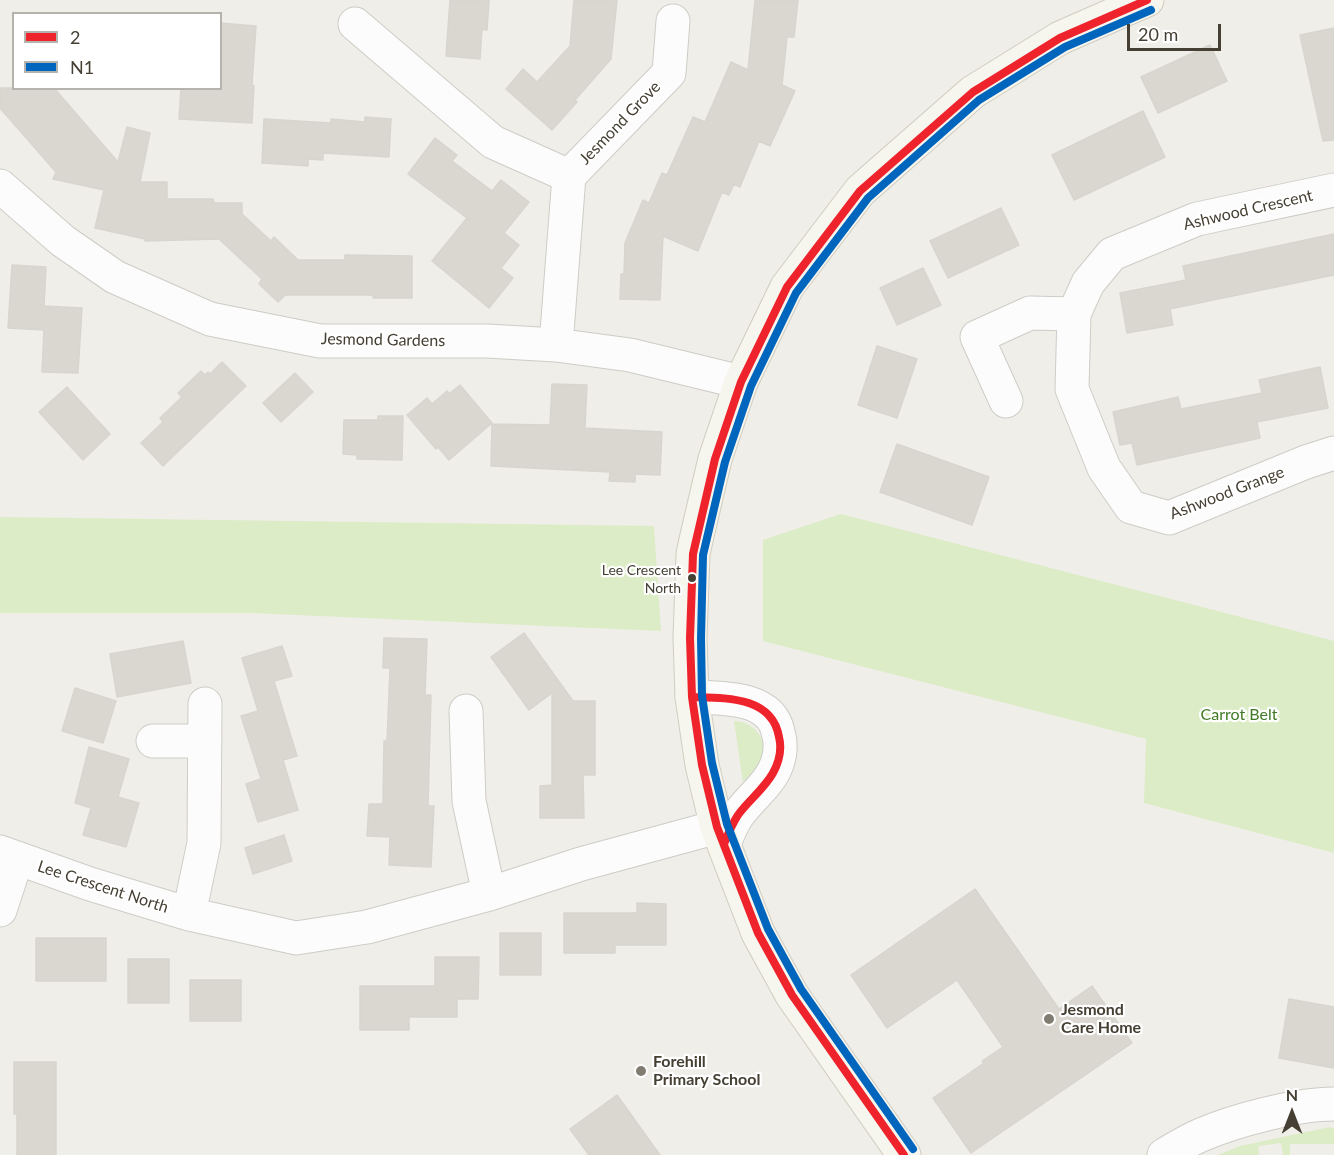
<!DOCTYPE html>
<style>
body{margin:0}
#map{position:relative;width:1334px;height:1155px;overflow:hidden;background:#f0eee8;font-family:Lato,sans-serif}
canvas{display:block}
.legend{position:absolute;left:12px;top:12px;width:210px;height:78px;box-sizing:border-box;background:#fff;border:2px solid #b5b3ae;margin:0;padding:8px 10px;list-style:none;font-size:18px;color:#464034}
.legend li{display:flex;align-items:center;gap:12px;height:30px}
.legend b{width:30px;border:2px solid #b5b3ae}
.north{position:absolute;left:1262px;top:1083px;width:60px;height:60px;-webkit-text-stroke:4px #fff;paint-order:stroke;rotate:0deg;font-size:16px;font-weight:700;line-height:24px;text-align:center;color:#464034}
.north::after{content:'';display:block;margin:auto;width:21px;height:27px;background:#464034;clip-path:polygon(50% 0,100% 100%,50% 72%,0 100%)}
.scale{position:absolute;left:1127px;top:24px;width:94px;height:27px;box-sizing:border-box;border:3px solid #464034;border-top:0;padding-left:8px;font-size:18px;line-height:21px;white-space:nowrap;color:#464034;-webkit-text-stroke:4px #fff;paint-order:stroke}
</style>
<div id="map">
<canvas width="1334" height="1155"></canvas>
<ul class="legend">
<li><b style="height:8px;background:#ee232c"></b>2</li>
<li><b style="height:8px;background:#0065bd"></b>N1</li>
</ul>
<div class="north">N</div>
<div class="scale">20 m</div>
</div>
<script>
const c = document.querySelector('canvas').getContext('2d');
c.lineJoin = 'round';
function fillPath(path, color) { c.fillStyle = color; c.fill(path, 'evenodd'); }
function trace(path, color, width, dash) { c.strokeStyle = color; c.lineWidth = width; c.lineCap = dash ? 'butt' : 'round'; c.setLineDash(dash || []); c.stroke(path); }
function label(font, color, halo, rows, align = 'center') {
  c.font = font + ' Lato,sans-serif'; c.lineWidth = 4.5; c.setLineDash([]); c.textBaseline = 'middle'; c.strokeStyle = halo; c.fillStyle = color; for (const [text, x, y, turn = 0] of rows) {
    c.save(); c.translate(x, y); c.rotate((+turn || 0) * Math.PI / 180); c.textAlign = isNaN(turn) ? turn : align; if (halo) c.strokeText(text, 0, 0); c.fillText(text, 0, 0); c.restore();
  }
}
const green = new Path2D(`
 M841,514l493,127v212l-190,-50 2,-64 -383,-98v-101z
 M0,517l654,9 7,105 -410,-18h-251z
 M734,721c17,0 34,16 29,35 -2,10 -12,19 -20,26z
 M1330,1127l4,2v15h-44v11h-7l-2,-12 -23,3 1,9h-41l22,-9z`);
const building = new Path2D(`
 M450,0h39l-2,30 -5,-1 -2,30 -34,-3z
 M574,0h43l-6,59 -36,41 2,2 -25,28 -46,-41 17,-20 14,13 33,-36z
 M755,0h43l-4,37h-7l-5,48 13,6 -25,55 -11,-5 -19,46 -6,-3 -5,11 -7,-3 -24,59 -35,-15 -3,64 -40,-1 1,-25h3l1,-31 18,-43 6,3 13,-30 5,2 26,-58 12,5 26,-60 17,8z
 M220,23l36,3 -4,59 2,1 -2,37 -73,-4 2,-31h39z
 M1334,28v112l-11,1 -23,-106z
 M1210,45l17,36 -69,32 -17,-36z
 M0,88h54l64,74 9,-35 23,6 -10,49h27v17h46l1,4h28v11l29,27 3,-4 24,23h47v-5l67,1v42h-39v-3h-88l-7,7 -19,-18 3,-5 -43,-40 -74,2v-2l-50,-11 9,-38 -51,-11 3,-7 -56,-64z
 M1143,111l22,46 -91,43 -22,-45z
 M365,117l26,2 -2,38 -66,-4v7l-15,-1v7l-46,-3 2,-44 67,4v-4l34,3z
 M435,138l22,17 -5,6 40,30 9,-11 28,22 -25,31 15,12 -18,23 12,10 -24,30 -57,-47 35,-43 -59,-44z
 M1001,208l18,37 -71,33 -18,-37z
 M1334,234v41l-164,34 3,16 -46,8 -7,-40 66,-13 -3,-14z
 M12,265l34,2 -2,39 38,2 -4,65 -36,-1 2,-42 -36,-2z
 M923,268l18,37 -44,20 -17,-37z
 M877,346l40,13 -20,59 -39,-13z
 M222,362l24,24 -83,80 -22,-23 22,-21 -3,-4 22,-21 -4,-4 23,-22 4,4 3,-3 2,2z
 M1320,367l8,41 -71,14 3,16 -123,27 -5,-22 -12,2 -7,-33 65,-15 3,12 81,-16 -3,-13z
 M295,373l18,19 -32,30 -18,-19z
 M552,384l35,1 -2,43 77,4 -2,43 -25,-1v8l-26,-1 1,-9 -119,-6 1,-42 58,1z
 M460,385l32,38 -43,37 -11,-13 -2,2 -29,-34 20,-17 5,6 15,-13 2,3z
 M67,387l43,47 -27,26 -44,-48z
 M378,416h25l-1,44 -45,-1v-4l-14,-1 1,-34h34z
 M897,444l92,33 -17,48 -92,-33z
 M524,633l49,68h22v74h-12l1,43h-44v-32l12,-1v-92l-23,17 -38,-53z
 M384,638l43,1 -2,56h6l-3,111h6l-3,61 -42,-2 1,-28 -23,-1 2,-32h14l1,-63h3l3,-73h-7z
 M183,641l8,42 -74,14 -7,-43z
 M282,646l10,30 -18,5 23,75 -14,4 15,50 -40,12 -12,-38 15,-5 -20,-63 17,-5 -16,-53z
 M75,688l41,13 -13,42 -41,-12z
 M89,747l40,12 -11,38 21,6 -13,44 -43,-12 8,-27 -16,-5z
 M284,835l8,26 -39,13 -8,-26z
 M975,889l84,120 33,-23 40,57 -161,110 -38,-55 51,-35 -2,-2 21,-14 -46,-67 -70,48 -36,-53z
 M637,903l29,1v41h-51v8h-51v-40h73z
 M500,933h41v42h-41z
 M36,938h70v43h-70z
 M435,957h44l-1,42h-21v18h-48v13h-49v-44h75z
 M128,959h41v44h-41z
 M190,980h51v41h-51z
 M1289,999l45,8v61l-55,-10z
 M14,1062h42v93h-39v-41h-3z
 M617,1095l43,60h-71l-19,-26z`);
const street = new Path2D(`
 M355,24l138,118 76,34 100,-103 4,-52
 M0,186l63,55 52,36 95,42 110,22h167l69,4 74,10 111,27
 M1334,190l-137,29 -85,35 -24,29 -14,31 -2,75 32,79 27,39 38,11 137,-56 28,-9
 M556,345l13,-169
 M1006,401l-29,-64 53,-24 44,1
 M692,697c29,1 79,-1 86,35 3,10 3,21 -1,32 -7,20 -27,34 -39,51 -6,8 -10,19 -14,29
 M466,711l3,90 20,93
 M153,741h52
 M0,852l90,32 99,30 107,24 71,-11 122,-33 92,-30 136,-37
 M0,910l17,-52
 M189,914l15,-71 1,-139
 M1164,1155c12,-7 25,-15 37,-20 35,-15 96,-31 133,-31`);
const secondary = new Path2D(`
 M904,1155l-112,-160 -34,-62 -41,-106 -15,-62 -10,-68 -2,-59 3,-84 3,-14 19,-81 26,-77 46,-95 73,-96 113,-99 87,-54 87,-38`);
const bus1 = new Path2D(`
 M692,697c33,1 80,-1 87,40 3,12 0,25 -6,36 -9,16 -24,27 -35,42 -6,9 -10,19 -14,29
 M904,1155l-112,-160 -34,-62 -41,-106 -15,-62 -10,-68 -2,-59 3,-84 22,-95 26,-77 46,-95 73,-96 113,-99 87,-54 87,-38`);
const bus2 = new Path2D(`
 M913,1149l-112,-160 -33,-60 -41,-105 -15,-61 -10,-67 -1,-58 2,-83 22,-93 26,-76 45,-93 72,-95 111,-98 86,-53 86,-37`);
const markers = [
 [692,578,5,"#464034"],
 [1049,1019,6,"#827d73"],
 [641,1071,6,"#827d73"]
];
const busNames = [
 ["Lee Crescent",681,570],
 ["North",681,588]
];
const streetNames = [
 ["Jesmond Grove",620,123,-46],
 ["Ashwood Crescent",1248,210,-13],
 ["Jesmond Gardens",383,340,1],
 ["Ashwood Grange",1227,493,-21],
 ["Lee Crescent North",103,887,18]
];
const parkNames = [
 ["Carrot Belt",1239,715]
];
const poiNames = [
 ["Jesmond",1061,1010],
 ["Care Home",1061,1028],
 ["Forehill",653,1062],
 ["Primary School",653,1080]
];
fillPath(green, '#dbecc6');
fillPath(building, '#d9d7d0');
trace(building, '#d8d5ce', 1.5);
trace(street, '#ceccc6', 35);
trace(secondary, '#d0ccbf', 35);
trace(street, '#fdfcfc', 33);
trace(secondary, '#f6f5ee', 33);
trace(bus1, '#ee232c', 8);
trace(bus2, '#0065bd', 8);
for (const [x, y, r, color] of markers) { const dot = new Path2D(); dot.arc(x, y, r, 0, 2 * Math.PI); c.fillStyle = color; c.fill(dot); trace(dot, '#fff', 2); }
label('14px', '#464034', '#fff', busNames, 'right');
label('16px', '#464034', '#fff', streetNames);
label('16px', '#407a25', '#fff', parkNames);
label('bold 16px', '#464034', '#fff', poiNames, 'left');
</script>
